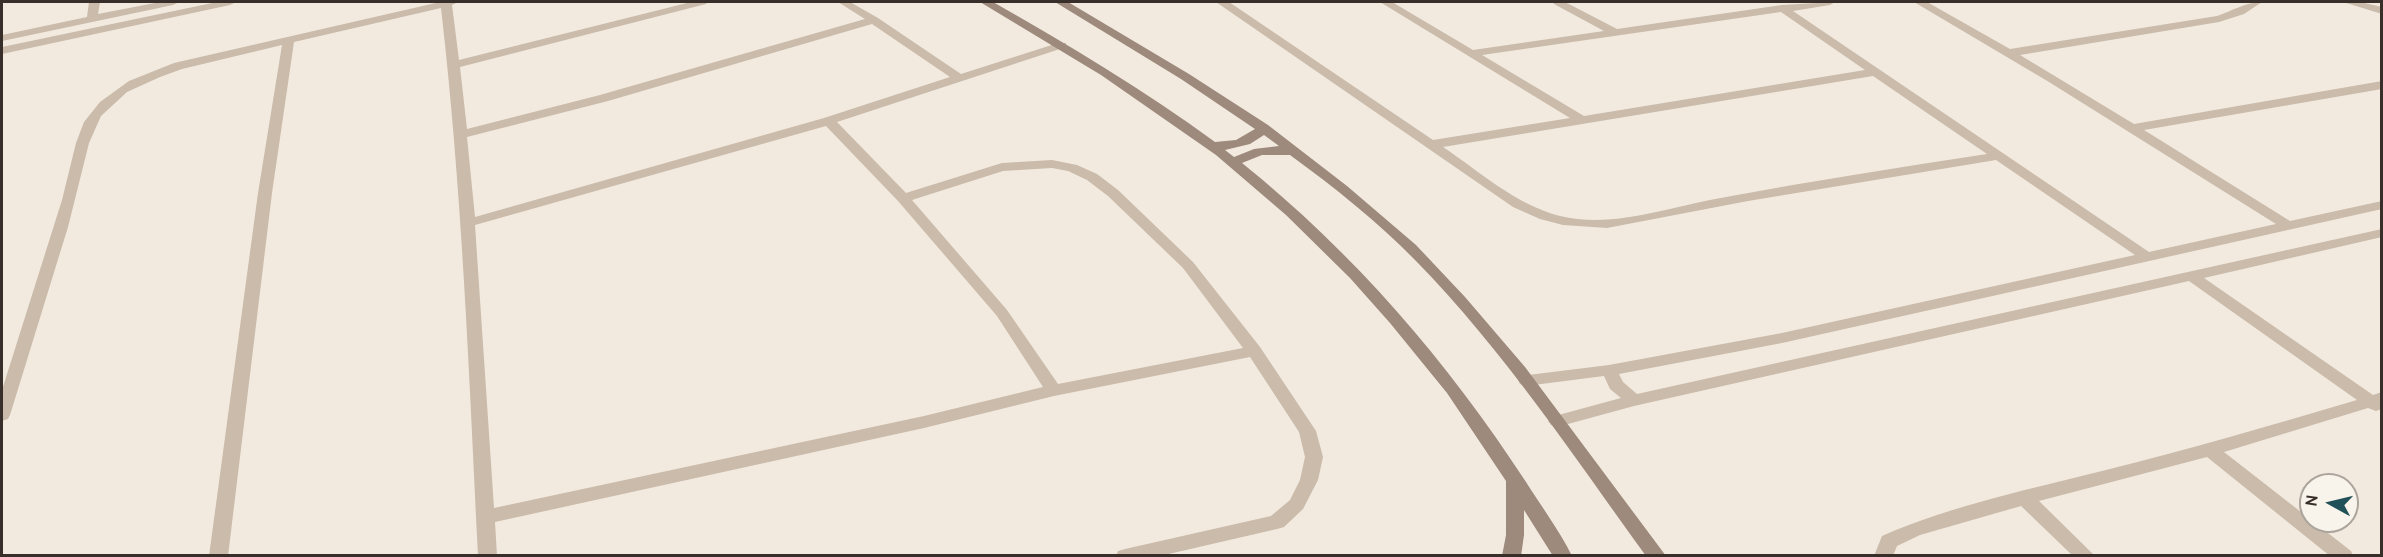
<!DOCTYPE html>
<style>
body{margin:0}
#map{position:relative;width:2383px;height:557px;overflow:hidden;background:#f2eadf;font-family:Overpass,sans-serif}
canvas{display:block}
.frame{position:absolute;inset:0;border:3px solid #382f2a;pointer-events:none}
.north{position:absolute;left:2299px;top:473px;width:60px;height:60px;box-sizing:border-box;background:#f9f4eb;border:2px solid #aca59e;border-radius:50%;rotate:278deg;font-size:16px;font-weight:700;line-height:24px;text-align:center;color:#382f2a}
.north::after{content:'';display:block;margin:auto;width:21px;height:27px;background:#215158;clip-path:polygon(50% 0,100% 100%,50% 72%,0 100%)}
</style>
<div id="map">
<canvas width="2383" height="557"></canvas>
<div class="frame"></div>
<div class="north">N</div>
</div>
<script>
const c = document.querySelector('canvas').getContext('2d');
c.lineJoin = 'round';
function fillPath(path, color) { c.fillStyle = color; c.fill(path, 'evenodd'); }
const street = new Path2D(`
 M89,2h11l-2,12 62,-12h19l-6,3 -171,36v-6l85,-18z
 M217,2h19l-6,3 -228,49v-7z
 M440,2h18l-6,3 7,55 232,-58h17l-2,2 -246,63 7,62 133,-34 265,-76 -27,-17h12l28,16 83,56 97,-31h8v4l-229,75 69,71 96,-30 50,-3 25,5 20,9 21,16 75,72 67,85 56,84 7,26 -5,23 -15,29 -19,18 -7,2 -117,27h-44l2,-5 7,-2 146,-33 19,-16 10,-20 5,-23 -6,-25 -49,-75 -196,39 -130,32 -429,94 2,34h-19c-9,-184 -16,-366 -37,-548l-147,34 -22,151 -44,363h-19l49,-363 24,-148 -100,24 -22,8 -33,15 -26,24 -12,27 -21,84 -58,188 -2,4 -6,2v-31l60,-190 14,-57 8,-21 16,-20 29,-21 45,-18zM872,24l78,53 -126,41 -349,99 -8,-80 141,-36zM826,126l72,75 99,115 46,71 -119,29 -430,92 -19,-283zM1052,168l16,3 19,9 21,16 75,72 60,80 -185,36 -51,-74 -95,-110 91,-29z
 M1216,2h13l204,138 137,-22 -190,-116h12l81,48 131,-19 -50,-27 -1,-2h12l52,27 165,-24 53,-3 -5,3 -37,6 356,241 127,-28 -227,-142 -135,-80h13l83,47 207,-33c15,-5 29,-14 45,-14l-18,12 -25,8 -199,33 114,69 248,-43v8l-238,41 146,91 92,-20v8l-600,134 -163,31 4,8 14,12 745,-165v8l-178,41 169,117 9,-3v17l-6,2 -8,-3 -144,44 127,99 2,5h-23l-123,-99 -168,44 56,55h-22l-52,-50 -101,29 -23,11 -4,10h-19l8,-20c71,-31 149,-47 224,-66 84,-21 167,-45 251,-70l-168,-119 -555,125 -77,21 -6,-2 -3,-4 3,-4 70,-19 -11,-9 -6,-13 -78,10 -6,-2 -2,-4 2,-4 89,-11 173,-32 353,-78 -139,-95 -248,41 -141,27 -44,-3 -23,-6 -27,-12zM1781,12l84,58 -281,46 -102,-61zM1873,76l114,78c-87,13 -174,27 -261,43 -54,9 -112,32 -166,19 -44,-11 -81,-45 -117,-69z
 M2343,2h17l22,5v7z`);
const secondary = new Path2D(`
 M980,2h13c76,43 151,88 222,140l21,-2 19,-11 -74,-50 -126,-77h13l121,72 79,51 79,61 69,59 49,52 60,70 141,189h-20c-73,-101 -143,-206 -230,-295 -38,-39 -82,-74 -126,-106h-28l-20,8c112,90 206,199 284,319 15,24 33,48 46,74h-19l-29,-46v25l-3,21h-19l4,-21v-54l-59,-88 -57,-70 -40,-45 -64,-63 -70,-60 -115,-80zM1264,135l15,11 -25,3 -20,8 -9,-7 25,-6z`);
fillPath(street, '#cabbab');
fillPath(secondary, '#9d8a7c');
</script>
